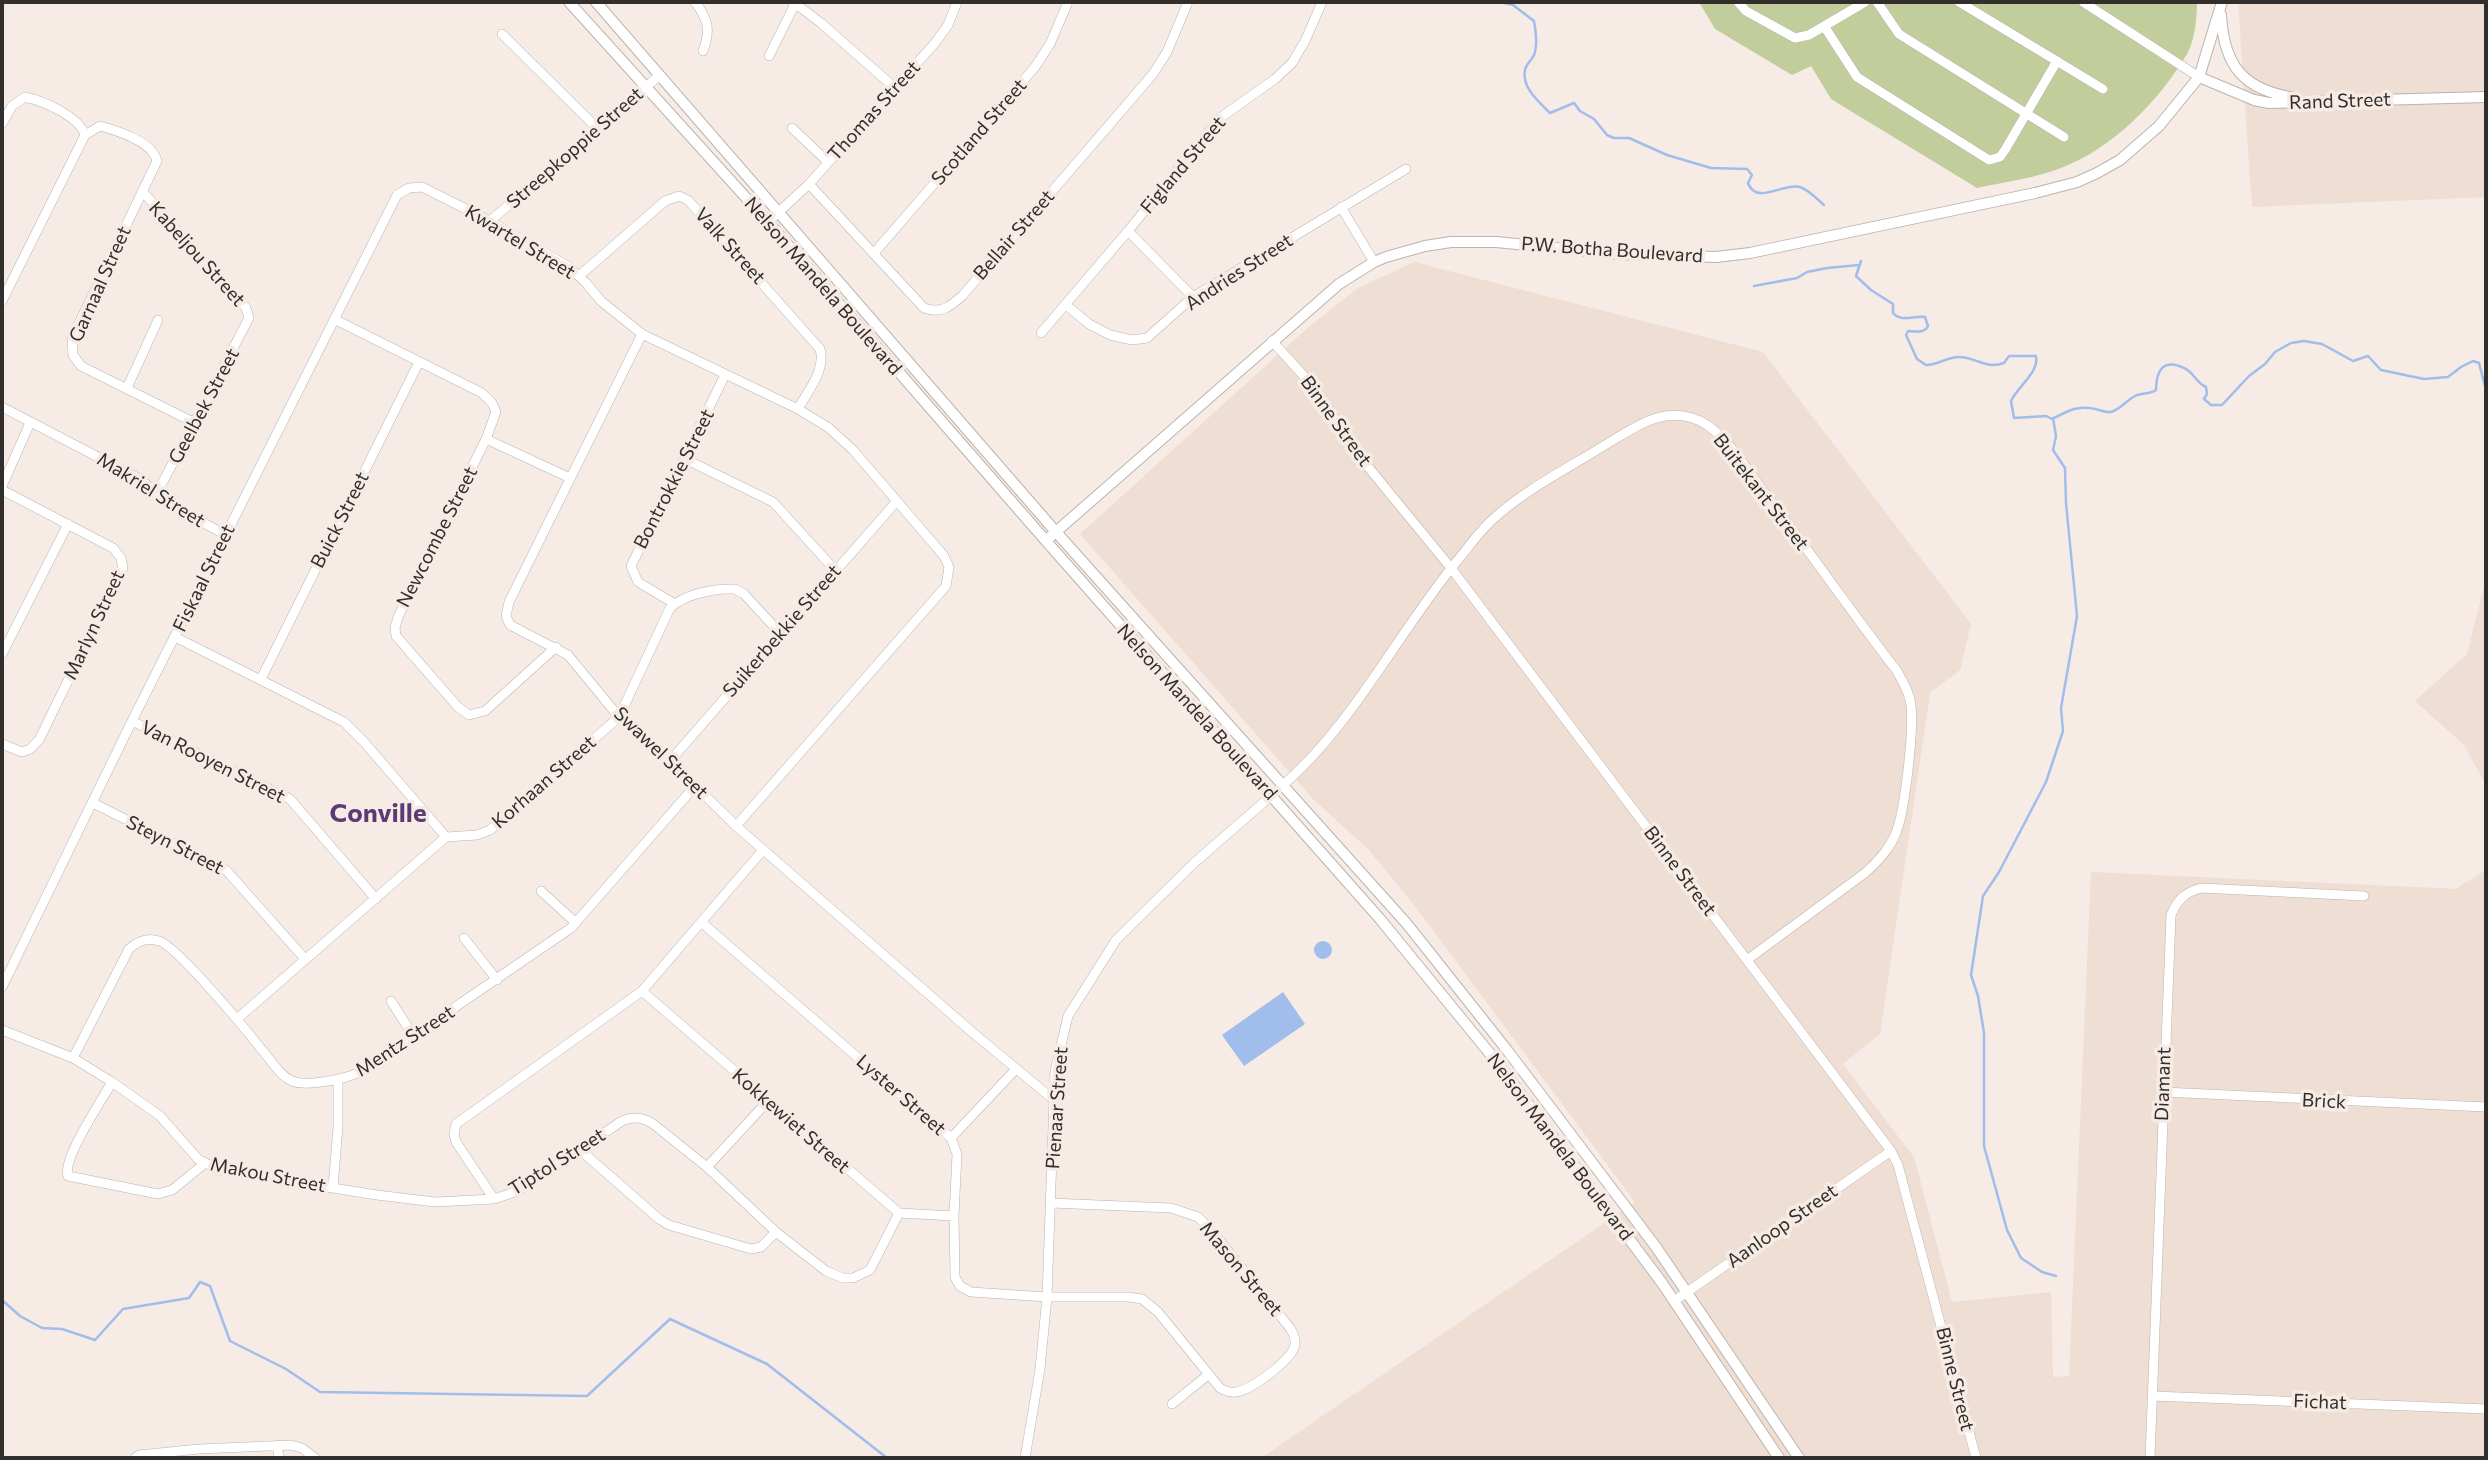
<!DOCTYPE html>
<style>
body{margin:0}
#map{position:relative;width:2488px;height:1460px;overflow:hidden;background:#f6ebe5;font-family:Commissioner,sans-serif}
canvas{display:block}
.frame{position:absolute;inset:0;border:4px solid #322e2c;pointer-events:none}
</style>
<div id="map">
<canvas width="2488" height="1460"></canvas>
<div class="frame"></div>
</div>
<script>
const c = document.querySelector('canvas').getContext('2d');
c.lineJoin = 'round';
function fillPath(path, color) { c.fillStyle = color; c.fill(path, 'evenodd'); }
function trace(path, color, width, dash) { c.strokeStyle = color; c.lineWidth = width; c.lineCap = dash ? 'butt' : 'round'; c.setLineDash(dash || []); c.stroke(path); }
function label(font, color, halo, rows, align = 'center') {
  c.font = font + ' Commissioner,sans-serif'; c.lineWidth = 7; c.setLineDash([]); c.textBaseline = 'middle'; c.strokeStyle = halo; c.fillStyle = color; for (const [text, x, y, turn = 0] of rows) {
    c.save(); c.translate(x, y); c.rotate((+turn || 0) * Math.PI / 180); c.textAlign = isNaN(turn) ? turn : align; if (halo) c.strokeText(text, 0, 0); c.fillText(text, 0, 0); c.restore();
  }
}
const built = new Path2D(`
 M2238,2h248v195l-234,10z
 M1414,262l349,90 208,272 -11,46 -30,23 -50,341 -37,30 71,93 38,145 99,-10 2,85 16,-1 22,-504 367,17 2,-3 26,-16v588h-1225l374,-256 -220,-296 -47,-57 -55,-50 -233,-265 224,-203 52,-42z
 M2486,579v206l-22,-40 -49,-44 52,-47z`);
const green = new Path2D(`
 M1699,2h498c0,16 -2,38 -10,52 -28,47 -75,95 -126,114 -26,10 -56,14 -84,20l-146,-89 -20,-33 -19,9 -77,-46z`);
const water = new Path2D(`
 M1314 950a9 9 0 1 1 18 0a9 9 0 1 1-18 0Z
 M1283,992l22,32 -61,42 -22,-31z`);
const stream = new Path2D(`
 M1500,2l13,3 21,16c2,11 4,24 0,34 -2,5 -8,9 -9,15 -4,17 14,32 25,43l24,-10 6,8 14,8 13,16 7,3h15l38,17 44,13 36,1 5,6 -4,8c8,23 37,-1 52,4 9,3 17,12 24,18
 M1861,261l-5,15 15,14 22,14v9c9,10 21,2 32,4l3,9c-4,8 -13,5 -20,5l-2,4 11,24 9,6c12,0 21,-8 33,-8 17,0 27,13 45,6l5,-7h27c3,17 -18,30 -25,45l3,17 32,-2 6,3c13,-6 22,-13 37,-11 7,0 15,5 22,4 10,-3 16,-12 24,-16 7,-4 14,-1 21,-6 0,-19 7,-32 28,-22 10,4 12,15 22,19l1,7 -3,5 7,6h11l27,-29 16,-12 10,-12 16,-9 13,-2 18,3 31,17 15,-5 13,14 43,9 24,-2 13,-10 12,-6 6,2 7,27
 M1754,286l43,-8 10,-6 20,-4 32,-3
 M2053,418l3,18 -3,14 12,18 1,35 11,113 -16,92 2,23 -17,51 -47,90 -16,24 -12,79 7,21 6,37v113l23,84 14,28 21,14 14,4
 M2,1300l18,16 22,12 20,1 33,11 28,-31 66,-11 11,-16 10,4 20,55 56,28 34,23 267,4 83,-77 97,45 120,94`);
const minor = new Path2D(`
 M695,2c13,17 16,28 8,49
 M793,2l28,21 74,65
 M1738,2l8,9 49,27 14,-3 56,-33
 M1877,2l22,32 165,103
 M1959,2l144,87
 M2083,2l116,75
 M1824,26l33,51 132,83 11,-3 5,-7 52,-89
 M502,34l95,94
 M769,56l27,-54
 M2,124l10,-18 13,-9c18,4 54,19 60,38l-83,166
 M792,128l36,34
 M85,135l15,-9c18,5 52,15 57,35l-85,177 1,17 8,11 114,57
 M809,184l115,124c17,6 26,-1 39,-13l190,-221 14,-22 21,-50
 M143,192l103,116 3,10 -92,175
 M1341,207l33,55
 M490,221l170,-146
 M768,222l41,-38 126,-141 13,-18 9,-23
 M1128,231l65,66
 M875,252l160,-185 15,-23 18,-42
 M579,276l86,-75 14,-5 9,4 132,149c6,22 -12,41 -22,60
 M1066,305l23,19 21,11 22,5 15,-2 46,-41 213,-128
 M334,319l148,74 10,10 4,9 -10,27 -88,178 -3,11 1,8 62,71 11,8 16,-4 71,-64
 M1041,333l87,-102 92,-113 55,-39 17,-16 13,-22 17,-39
 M642,334l-133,268 -3,14 4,9 58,30 51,62 51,44 66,65 236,206 82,68
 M1272,341l41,45 51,76 87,106 440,583 7,14 78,293
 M127,388l31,-68
 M2,407l138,72 36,29 50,27
 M486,439l84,39
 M685,459l88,43 62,68
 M2,486l28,-63
 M2,490l111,58 8,10 2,10 -84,172 -9,9 -8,3 -20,-8
 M675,604l-37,-22 -7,-16 94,-191
 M175,637l169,85 20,20 82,95
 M2,654l66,-130
 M261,679l158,-317
 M132,721l158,78 86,100
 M670,761l226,-259
 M1282,786c71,-61 115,-152 175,-225 11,-13 21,-28 34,-40 33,-31 76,-52 114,-76 32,-19 65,-44 102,-20 23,16 41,46 58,68 45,59 87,120 132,178 6,12 13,22 14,35 3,24 -6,102 -14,124 -6,18 -19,31 -32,43l-118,87
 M93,803l133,67 79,89
 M541,891l35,32
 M701,922l250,216 6,16 -3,62 1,61 5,9 11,6 76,5h81l14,2 16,13 62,76c5,3 10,5 16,4 15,-2 58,-33 59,-48 1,-6 -2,-11 -5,-16l-77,-96 -15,-15 -27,-9 -120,-5
 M464,938l33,42
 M2,987l130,-266 265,-526 12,-7 13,-1 68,34 79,46 17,16 15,18 41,33 156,75 31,19 24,22 91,106 5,11 -3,19 -210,240
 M642,991l257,222 55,3
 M391,1001l23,36
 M237,1019l209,-182 31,-2 13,-5 129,-113 51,-109c15,-14 44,-20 65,-19l9,5 36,39
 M2,1030l71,28 39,24 48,34 38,43 21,11 158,25 58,7 59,-3 24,-8 104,-70c11,-5 20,-4 30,2l55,44 69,65 50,39 17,7h10l17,-8 29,-57
 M73,1058l56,-109c9,-8 18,-12 30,-8 18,5 88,90 103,109 9,10 17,25 30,31 15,6 53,-2 68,-9l211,-144 124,-142
 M112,1082c-10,18 -50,77 -44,94l90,18 14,-4 32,-26
 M2163,1092l323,15
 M951,1138l65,-69
 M579,1149l80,70 10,6 82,24 10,-2 15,-15
 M707,1167l61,-66
 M333,1188l5,-61v-48
 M494,1199l-38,-57 -2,-8 2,-10 186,-133 121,-141
 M1674,1301l217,-150
 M2153,1396l333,13
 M1172,1404l36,-29
 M277,1445l2,13
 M135,1458l4,-3 60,-6 92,-4 11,3 13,10
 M1025,1458l15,-89 7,-72 8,-226 13,-55 48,-76 78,-77 77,-67
 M2150,1458l21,-543c7,-16 13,-22 30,-27l163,8`);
const tertiary = new Path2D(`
 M569,2l199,220 278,319 334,378 120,147 162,217 117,175
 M596,2l460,530 351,392 100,126 149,197 143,211
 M2221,15c3,52 23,75 74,83
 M2199,77l55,23 15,3 217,-6
 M1050,537l289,-253 35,-22 12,-5 39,-11 26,-4h45l123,12 97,3 34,-4 285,-60 42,-11 20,-9 23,-13 39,-34 40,-49 23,-75`);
const streetNames = [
 ["Rand Street",2340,101,-2],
 ["Thomas Street",874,111,-48],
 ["Scotland Street",979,132,-49],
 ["Streepkoppie Street",575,148,-41],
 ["Figland Street",1183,165,-50],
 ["Bellair Street",1014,235,-49],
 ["Kwartel Street",520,242,31],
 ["Valk Street",730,246,48],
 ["P.W. Botha Boulevard",1612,250,4],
 ["Kabeljou Street",197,254,48],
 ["Andries Street",1239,272,-33],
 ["Garnaal Street",100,284,-66],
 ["Nelson Mandela Boulevard",823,286,49],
 ["Geelbek Street",204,406,-62],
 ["Binne Street",1336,421,54],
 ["Bontrokkie Street",674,479,-63],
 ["Makriel Street",151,490,32],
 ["Buitekant Street",1761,492,52],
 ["Buick Street",340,520,-63],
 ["Newcombe Street",437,537,-63],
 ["Fiskaal Street",204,578,-64],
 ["Marlyn Street",94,625,-65],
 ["Suikerbekkie Street",782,631,-49],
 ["Nelson Mandela Boulevard",1197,712,48],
 ["Swawel Street",661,753,44],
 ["Van Rooyen Street",213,762,27],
 ["Korhaan Street",544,782,-41],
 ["Steyn Street",175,845,27],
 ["Binne Street",1680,871,53],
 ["Mentz Street",405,1041,-33],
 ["Diamant",2163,1084,-88],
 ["Lyster Street",901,1095,41],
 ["Brick",2324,1101,3],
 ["Pienaar Street",1057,1108,-86],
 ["Kokkewiet Street",791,1121,41],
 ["Nelson Mandela Boulevard",1560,1147,53],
 ["Tiptol Street",557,1162,-32],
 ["Makou Street",268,1175,11],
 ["Aanloop Street",1782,1226,-35],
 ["Mason Street",1241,1269,50],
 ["Binne Street",1955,1379,76],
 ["Fichat",2320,1402,2]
];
const districtNames = [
 ["Conville",378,813]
];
fillPath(built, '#efded3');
fillPath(green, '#c2cd9c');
fillPath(water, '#a0bdec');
trace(stream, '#a0bdec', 2.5);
trace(minor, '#bcb3ad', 10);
trace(tertiary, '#bcb3ad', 12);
trace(minor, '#fff', 9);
trace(tertiary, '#fff', 10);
label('19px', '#322e2c', '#f6ebe5', streetNames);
label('bold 26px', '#5c3b75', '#f6ebe5', districtNames);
</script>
